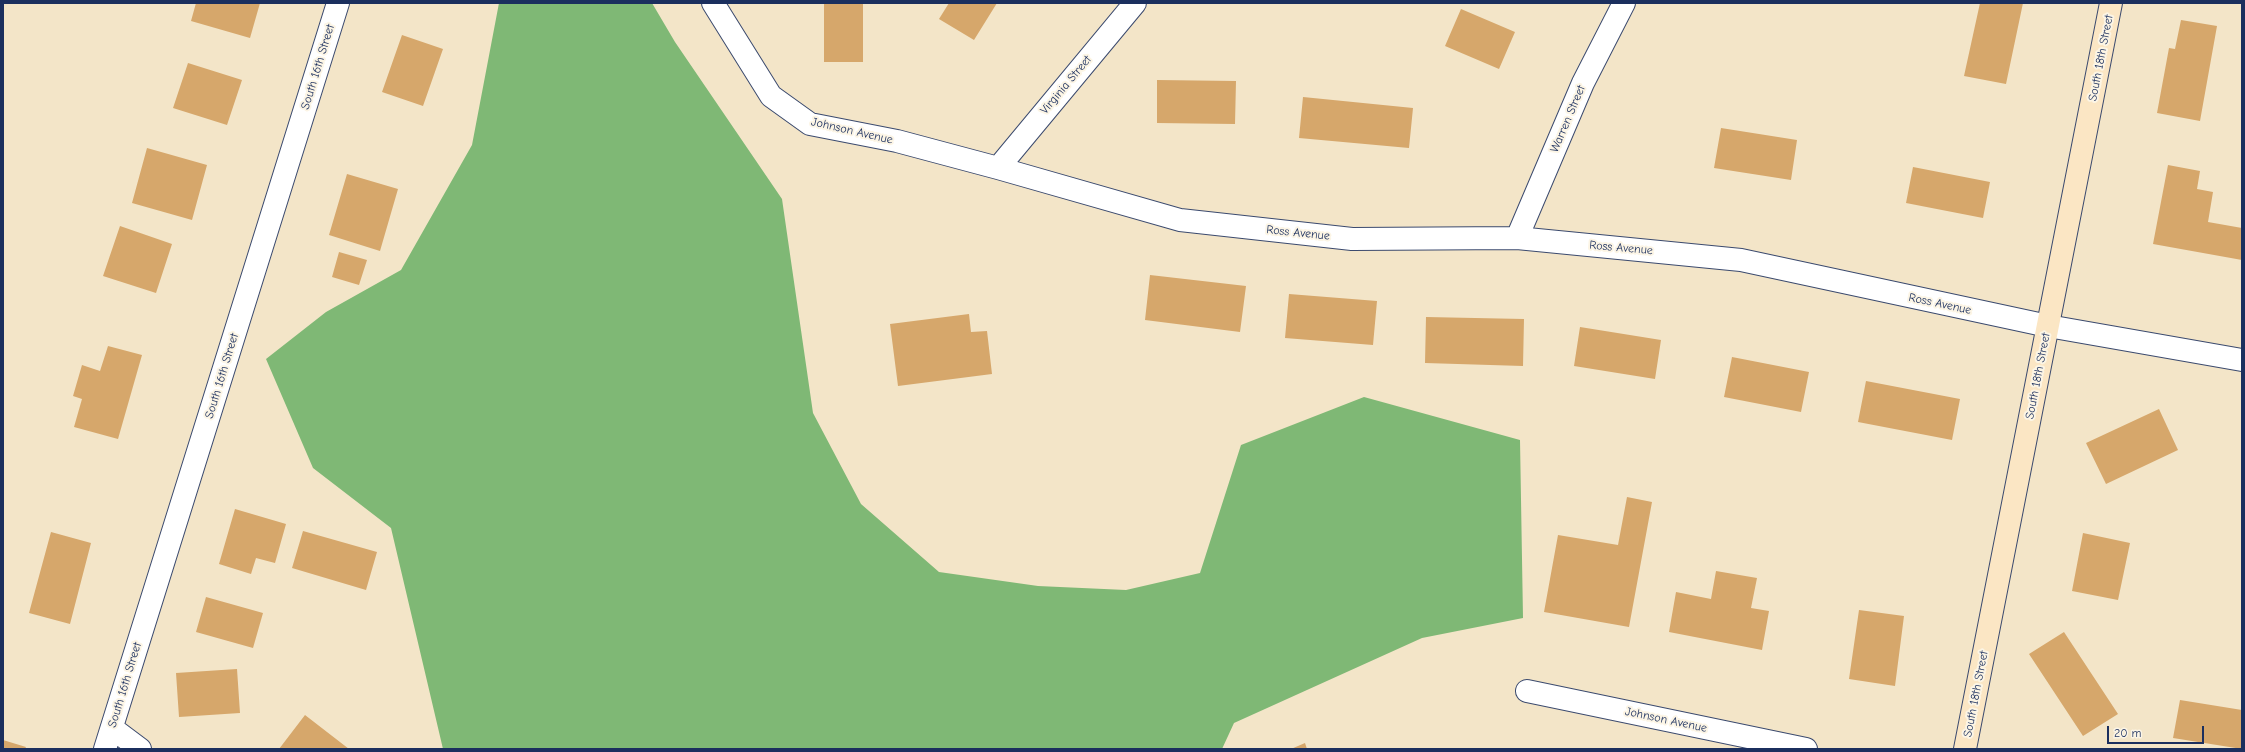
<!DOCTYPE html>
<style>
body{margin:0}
#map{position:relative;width:2245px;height:752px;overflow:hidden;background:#f3e5c8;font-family:"Comic Neue",sans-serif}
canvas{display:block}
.frame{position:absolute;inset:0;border:4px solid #1b2f5e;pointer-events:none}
.scale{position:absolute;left:2107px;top:726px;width:97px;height:18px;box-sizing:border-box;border:2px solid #1b2f5e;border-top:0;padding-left:5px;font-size:12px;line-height:14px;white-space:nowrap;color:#1b2f5e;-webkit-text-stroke:3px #fcf5e5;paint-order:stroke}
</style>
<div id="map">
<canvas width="2245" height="752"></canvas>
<div class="frame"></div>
<div class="scale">20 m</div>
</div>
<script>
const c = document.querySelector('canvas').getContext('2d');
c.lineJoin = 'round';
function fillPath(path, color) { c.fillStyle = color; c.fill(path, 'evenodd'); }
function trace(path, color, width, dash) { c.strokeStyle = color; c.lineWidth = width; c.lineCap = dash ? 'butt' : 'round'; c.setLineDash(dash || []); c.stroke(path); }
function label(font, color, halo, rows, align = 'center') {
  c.font = font + ' "Comic Neue",sans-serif'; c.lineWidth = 4; c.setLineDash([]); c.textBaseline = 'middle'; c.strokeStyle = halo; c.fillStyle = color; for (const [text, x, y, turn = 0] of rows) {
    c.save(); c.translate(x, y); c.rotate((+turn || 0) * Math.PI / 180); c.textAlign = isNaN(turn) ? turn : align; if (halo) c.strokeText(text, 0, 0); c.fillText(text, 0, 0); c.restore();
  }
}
const forest = new Path2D(`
 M499,3h153l23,39 107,157 31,214 48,91 78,68 99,14 88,4 74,-17 41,-128 123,-48 156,43 3,178 -101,20 -188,85 -12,26h-779l-52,-221 -78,-60 -47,-109 60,-47 75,-42 71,-125z`);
const building = new Path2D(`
 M196,3h64l-10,35 -59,-17z
 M824,3h39v59h-39z
 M949,3h48l-23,37 -35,-21z
 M1980,3h43l-17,81 -42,-8z
 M1461,9l54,23 -16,37 -54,-23z
 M2181,20l36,6 -17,95 -43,-8 12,-65 6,1z
 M402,35l41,14 -20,57 -41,-14z
 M188,63l54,17 -15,45 -54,-17z
 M1157,80l79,1 -1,43 -78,-1z
 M1303,97l110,11 -4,40 -110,-10z
 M1721,128l76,12 -6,40 -77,-12z
 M147,148l60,17 -15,55 -60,-17z
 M2168,165l32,6 -3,18 16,3 -5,30 34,6v32l-89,-16z
 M1913,167l77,15 -7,36 -77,-15z
 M347,174l51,15 -18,62 -51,-16z
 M120,226l52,18 -16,49 -53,-17z
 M339,252l28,8 -8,25 -27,-8z
 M1150,275l96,11 -6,46 -95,-12z
 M1289,294l88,7 -4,44 -88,-7z
 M969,314l2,18 16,-1 5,43 -94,12 -8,-62z
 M1426,317l98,2 -1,47 -98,-3z
 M1580,327l81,13 -6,39 -81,-13z
 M108,346l34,9 -24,84 -44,-12 8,-28 -9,-3 9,-31 18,6z
 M1732,357l77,15 -8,40 -77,-15z
 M1866,381l94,18 -8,41 -94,-18z
 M2159,409l19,41 -72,34 -20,-41z
 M1627,497l25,5 -23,125 -85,-15 14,-77 60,10z
 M235,509l51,15 -11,39 -19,-5 -5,16 -32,-10z
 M303,531l74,21 -11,38 -74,-22z
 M51,532l40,11 -21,81 -41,-11z
 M2083,533l47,10 -12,57 -46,-9z
 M1716,571l41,7 -6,30 18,3 -7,39 -93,-18 7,-40 35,7z
 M206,597l57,16 -10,35 -57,-16z
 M1859,610l45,6 -9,70 -46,-7z
 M2064,632l54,82 -35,22 -54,-82z
 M237,669l3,44 -61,4 -3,-44z
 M2180,700l62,10v39l-69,-11z
 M305,715l44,34h-70z
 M3,740l23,7 -1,2h-22z
 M1305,743l2,6h-16z`);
const street = new Path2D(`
 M713,3l58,93 39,28 87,17 101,27 182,52 172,19 165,-1 224,22 307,66 194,34
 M998,168l137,-165
 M1517,238l66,-155 41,-80
 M1527,691l279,58
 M112,728l28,21
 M105,749l233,-746`);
const secondary = new Path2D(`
 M1965,749l146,-746`);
const streetNames = [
 ["South 18th Street",2101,58,-79],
 ["South 16th Street",318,67,-73],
 ["Virginia Street",1066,85,-50],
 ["Warren Street",1568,119,-67],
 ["Johnson Avenue",852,131,13],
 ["Ross Avenue",1298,233,6],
 ["Ross Avenue",1621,248,5],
 ["Ross Avenue",1940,304,12],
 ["South 16th Street",222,376,-73],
 ["South 18th Street",2038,376,-79],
 ["South 16th Street",125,685,-73],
 ["South 18th Street",1976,694,-79],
 ["Johnson Avenue",1666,720,12]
];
fillPath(forest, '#7fb875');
fillPath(building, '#d6a76b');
trace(street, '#3b4a6e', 24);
trace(secondary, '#3b4a6e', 24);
trace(street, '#fff', 22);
trace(secondary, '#fbe6c4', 22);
label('12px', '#1b2f5e', '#fcf5e5', streetNames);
</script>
